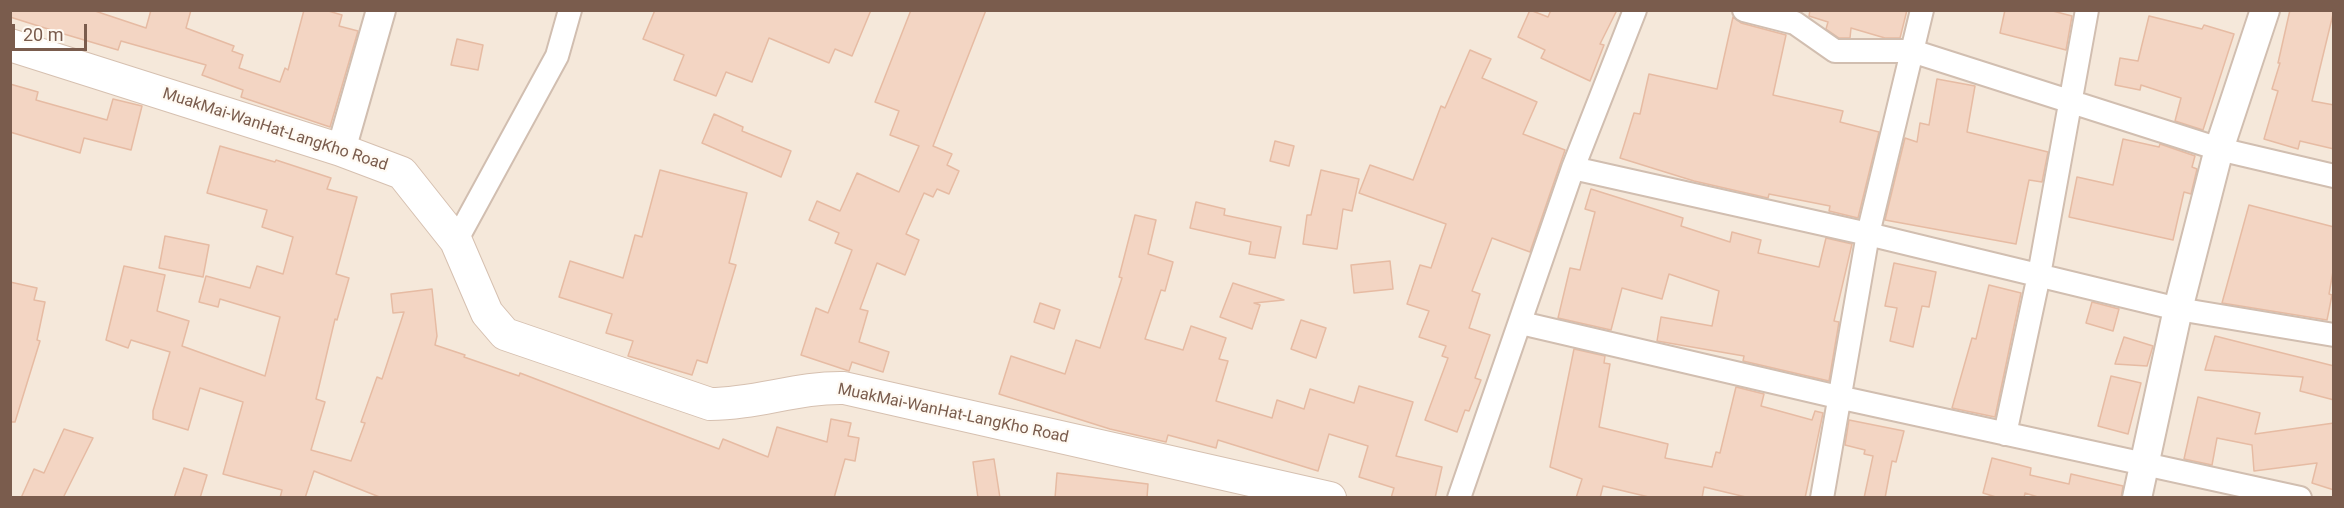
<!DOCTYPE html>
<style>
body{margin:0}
#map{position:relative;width:2344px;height:508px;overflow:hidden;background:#fdf6ec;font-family:Roboto,sans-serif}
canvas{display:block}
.frame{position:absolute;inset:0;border:12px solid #7a5c4d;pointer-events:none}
.scale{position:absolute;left:12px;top:24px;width:75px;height:27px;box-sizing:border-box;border:3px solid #7a5c4d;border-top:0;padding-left:8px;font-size:18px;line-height:21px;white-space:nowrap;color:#7a5c4d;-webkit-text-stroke:4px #fffaf3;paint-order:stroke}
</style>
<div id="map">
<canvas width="2344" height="508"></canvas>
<div class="frame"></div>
<div class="scale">20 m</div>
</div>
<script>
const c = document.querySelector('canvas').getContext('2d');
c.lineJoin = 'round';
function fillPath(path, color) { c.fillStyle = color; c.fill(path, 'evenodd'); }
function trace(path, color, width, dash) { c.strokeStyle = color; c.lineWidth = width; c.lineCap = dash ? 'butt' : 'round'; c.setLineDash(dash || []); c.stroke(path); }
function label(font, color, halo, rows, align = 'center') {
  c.font = font + ' Roboto,sans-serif'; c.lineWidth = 4.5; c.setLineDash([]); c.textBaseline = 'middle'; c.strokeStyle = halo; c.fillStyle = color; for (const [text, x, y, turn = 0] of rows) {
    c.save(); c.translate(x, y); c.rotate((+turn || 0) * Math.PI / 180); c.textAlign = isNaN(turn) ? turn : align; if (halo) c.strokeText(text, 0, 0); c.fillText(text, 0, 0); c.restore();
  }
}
const residential = new Path2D(`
 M11,11h2322v486h-2322z`);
const building = new Path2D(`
 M10,10h82l54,18 5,-18h40l-5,18 48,18 -2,5 11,4 -4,13 41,14 5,-14 3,2 16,-60h21l17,5 -3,11 19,5 -28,96 -89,-30 2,-7 -41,-15 4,-10 -85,-24 -3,9 -54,-16 -54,-17z
 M655,10h216l-19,46 -17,-7 -6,14 -60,-25 -17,44 -26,-10 -10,24 -42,-16 10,-25 -41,-16z
 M911,10h75l-53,136 19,8 -5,11 12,6 -10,23 -12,-5 -4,8 -9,-4 -18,41 13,6 -14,35 -28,-12 -17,46 8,2 -9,31 30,10 -6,20 -31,-10 -3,9 -48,-16 15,-47 12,5 24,-63 -17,-7 4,-10 -30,-13 8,-19 23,10 17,-38 42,19 20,-46 -29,-11 9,-24 -24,-9z
 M1530,10l18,7 3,-7h66l-17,34 4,1 -14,36 -49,-23 4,-8 -27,-13z
 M1810,10h97l-7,28h-15l-34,-10 -1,10h-11l-13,-9 2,-7 -19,-6z
 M2005,10h44l23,6 -6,34 -66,-17z
 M2290,10h44l-22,91 22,4v44l-34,-8 -2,8 -34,-10 14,-48 -6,-2 8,-26h-2z
 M2149,16l53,13 2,-4 30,9 -31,96 -28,-9 6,-23 -40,-13 -1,5 -25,-5 5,-27 18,3z
 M1733,17l8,6 45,12 -13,60 70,16 -3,11 39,10 -21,86 -29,-7 1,-5 -61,-12 -1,4 -74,-17 -74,-23 14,-45 6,1 9,-40 68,15z
 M457,39l26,6 -5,25 -27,-5z
 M1470,50l21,9 -9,19 55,24 -14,32 42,16 -35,102 -38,-14 -20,53 8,3 -11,34 21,7 -15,43 6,2 -12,31 -4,-1 -8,22 -32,-12 23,-62 -6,-2 4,-10 -27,-9 10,-26 -22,-7 13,-39 11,3 15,-44 -87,-31 11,-28 43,15 28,-74 4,2z
 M1937,79l38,7 -8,46 81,20 -6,30 -13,-2 -13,64 -131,-24 20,-82 12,4 3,-19 9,2z
 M10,84l28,8 -2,8 71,20 6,-21 29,7 -11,44 -47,-12 -4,15 -70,-21z
 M714,114l29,13 -1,4 49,20 -10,26 -79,-34z
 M2123,139l36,8 1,-3 35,12 -3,11 5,2 -6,25 -7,-2 -11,48 -104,-23 8,-40 36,8z
 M1275,141l19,5 -5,20 -19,-5z
 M220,146l55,16 1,-2 55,18 -4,11 30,8 -21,77 13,4 -12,42 -2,-1 -19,80 9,3 -14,48 40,11 14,-38 -4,-1 16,-45 5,2 22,-67 -11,1 -2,-19 41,-5 5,47 -2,9 30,10 -1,2 55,19 1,-3 199,76 4,-10 45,18 9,-30 50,15 4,-23 20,4 -3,13 11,2 -4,23 -10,-2 -11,39h-452l-68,-27 -9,27h-25l2,-8 -59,-16 20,-72 -43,-14 -12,42 -35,-11v-8l17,-59 -39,-12 -3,8 -22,-8 18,-74 41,9 -8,36 32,10 -7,25 83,30 15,-59 -60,-18 -2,8 -19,-5 7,-26 44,12 7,-22 26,8 10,-37 -31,-10 5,-17 -60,-17z
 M660,170l87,23 -18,70 7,2 -29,98 -10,-3 -5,15 -64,-19 5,-15 -27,-8 6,-19 -53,-17 11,-36 53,17 12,-43 7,2z
 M1321,170l38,9 -7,32 -9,-2 -6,40 -34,-5 4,-29h4z
 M1591,189l92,29 -2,8 49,16 2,-10 29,8 -3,13 61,14 7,-29 26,6 -18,77 5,1 -10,59 -86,-20 1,-5 -87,-15 4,-24 51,9 7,-35 -50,-17 -7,25 -40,-11 -11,42 -53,-12 12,-50 10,2 15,-58 -10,-3z
 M1196,202l29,7 -1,6 57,12 -6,31 -26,-4 2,-12 -61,-14z
 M2249,205l85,22v39l-5,28 3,1 -5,25 -105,-17z
 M1135,215l21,5 -8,34 25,8 -8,29 -4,-1 -16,49 38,11 8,-24 35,12 -7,21 9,2 -12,40 56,17 5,-18 27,9 6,-20 44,14 5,-17 54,16 -17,54 46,11 -7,31h-44l3,-10 -35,-11 9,-31 -39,-12 -11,37 -100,-31 -2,8 -48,-13 -2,7 -56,-13 -111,-35 12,-38 54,18 11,-34 24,8 22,-70 -3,-1z
 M165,236l44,9 -6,32 -44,-9z
 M1390,261l3,28 -39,4 -3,-28z
 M1894,263l42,9 -7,35 -7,-1 -9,41 -23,-6 7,-33 -12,-2z
 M10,282l27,6 -3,12 11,2 -8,38 3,1 -25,81h-5z
 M1233,283l51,17 -30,3 6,2 -8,24 -32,-12z
 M1989,285l32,8 -26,124 -43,-9 20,-70 4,1z
 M2092,302l27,7 -6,22 -27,-8z
 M1040,303l20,7 -6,19 -20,-7z
 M1301,320l25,8 -10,30 -25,-9z
 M2215,336l119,30v34l-34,-9 3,-14 -98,-7z
 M2124,337l29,9 -6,20 -32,-2z
 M1574,349l31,7 -1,7 6,1 -11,63 69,17 -3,14 47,9 4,-15 4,1 16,-66 28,7 -3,12 51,14 3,-9 8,2 -18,85h-55l-46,-11 -2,11h-49l-50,-12 -3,12h-24l6,-19 -32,-12z
 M2111,376l30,7 -13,51 -30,-8z
 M2198,397l62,16 -5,21 79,-11v67l-22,-7 5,-20 -63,8 -2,-26 -35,-7 -5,27 -28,-6z
 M1849,420l55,11 -8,31 -4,-1 -7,37h-21l9,-42 -9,-2 1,-4 -20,-5z
 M64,429l29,9 -30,60h-42l13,-29 10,4z
 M1992,458l39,10 -1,7 39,9 2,-10 52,12 -2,12h-80l-16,-5 -1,5h-25l-16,-5z
 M994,459l6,39h-22l-5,-36z
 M184,468l23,7 -7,23h-26z
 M1057,473l91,11 -1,14h-92z`);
const minor = new Path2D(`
 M1744,10l51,13 40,28h77l307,98 115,27
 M1573,168l295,66 310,75 156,26
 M456,241l101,-185 13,-46
 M1521,323l317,74 462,101
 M2005,434l34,-159 48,-265
 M1459,498l114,-330 62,-158
 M1822,498l46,-264 54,-224`);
const tertiary = new Path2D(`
 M341,150l40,-140
 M2137,498l41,-189 41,-160 46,-139`);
const secondary = new Path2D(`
 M10,45l331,105 61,23 54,68 31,72 18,21 205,70c46,0 88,-17 134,-16l486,110`);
const streetNames = [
 ["MuakMai-WanHat-LangKho Road",275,130,18],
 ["MuakMai-WanHat-LangKho Road",953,414,12]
];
fillPath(residential, '#f5e8da');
fillPath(building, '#f3d5c3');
trace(building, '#e6bba3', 1.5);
trace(minor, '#d1beb0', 26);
trace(tertiary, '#d1beb0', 32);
trace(secondary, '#d6c0b0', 34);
trace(minor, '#fff', 22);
trace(tertiary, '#fff', 28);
trace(secondary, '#fff', 32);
label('16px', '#7a5c4d', '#fffaf3', streetNames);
</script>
